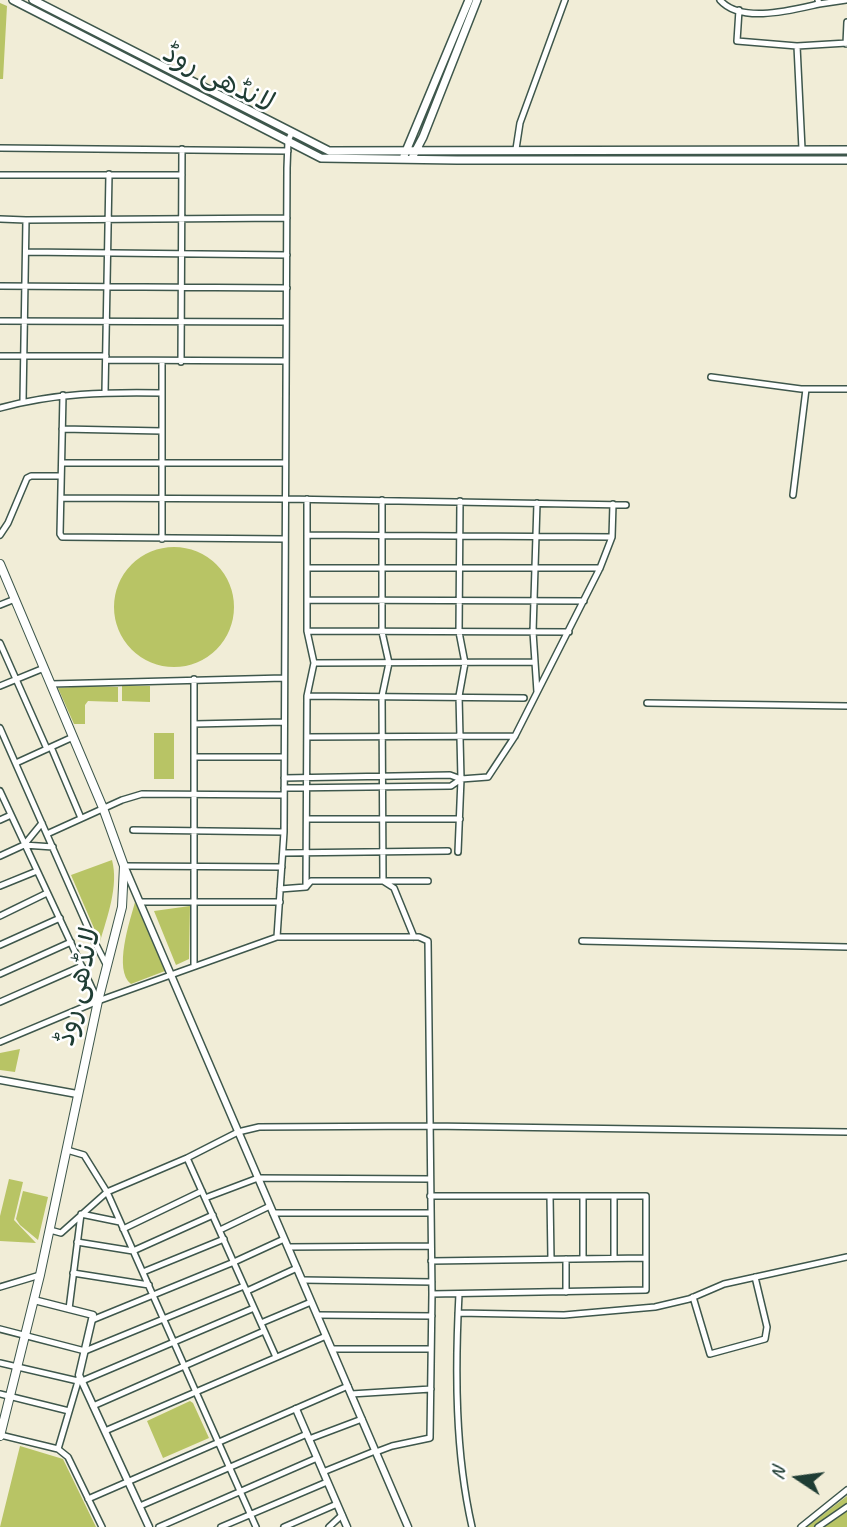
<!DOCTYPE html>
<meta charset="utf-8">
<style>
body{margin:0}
#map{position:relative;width:847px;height:1527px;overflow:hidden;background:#f1edd7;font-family:Caveat,sans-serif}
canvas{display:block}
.north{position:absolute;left:763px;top:1443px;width:70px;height:70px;-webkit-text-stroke:5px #fff;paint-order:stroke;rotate:283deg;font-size:19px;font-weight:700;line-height:28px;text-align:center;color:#1f3d34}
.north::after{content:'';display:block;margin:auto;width:24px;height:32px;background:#1f3d34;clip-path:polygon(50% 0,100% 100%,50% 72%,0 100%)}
</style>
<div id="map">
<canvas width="847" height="1527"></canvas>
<div class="north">N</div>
</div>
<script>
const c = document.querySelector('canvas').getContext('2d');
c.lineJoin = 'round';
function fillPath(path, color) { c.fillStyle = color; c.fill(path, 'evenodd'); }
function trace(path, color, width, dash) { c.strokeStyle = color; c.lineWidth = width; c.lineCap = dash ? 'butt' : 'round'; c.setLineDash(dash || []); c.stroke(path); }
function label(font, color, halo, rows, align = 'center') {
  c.font = font + ' Caveat,"Playpen Sans Arabic",sans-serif'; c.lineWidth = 5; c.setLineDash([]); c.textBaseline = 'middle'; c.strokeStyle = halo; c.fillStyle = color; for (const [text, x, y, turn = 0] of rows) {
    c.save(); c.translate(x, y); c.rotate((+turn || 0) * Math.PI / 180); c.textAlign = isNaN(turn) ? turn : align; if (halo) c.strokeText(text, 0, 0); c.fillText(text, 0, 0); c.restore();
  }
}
const green = new Path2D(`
 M0,3l7,3 -4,73h-3z
 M114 607a60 60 0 1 1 120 0a60 60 0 1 1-120 0Z
 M88,686l30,1v15l-30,-1 -3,4v19h-11l-16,-36z
 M122,686h28v16l-28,-1z
 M154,733h20v46h-20z
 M112,860c7,26 -5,57 -12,82l-29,-67z
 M135,902l30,69 -34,13c-18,-14 -1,-63 4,-82z
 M190,906l-1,53 -13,6 -22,-54z
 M20,1049l-5,23 -15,-2v-17z
 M9,1179l14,3 -9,38 22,23 -36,-2v-25z
 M23,1191l25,6 -10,43 -18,-15 -4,-6z
 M190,1401l3,2 16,35 -46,20 -16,-37z
 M20,1446l43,13 33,68h-96z
 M847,1496v31h-40z`);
const minor = new Path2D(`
 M720,0c21,24 72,10 99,4l-1,-4
 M819,4l27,-4
 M739,10l-2,31 60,5 50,-3
 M846,44l1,-22
 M797,46l5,103
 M0,148l288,3
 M516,149l4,-26 45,-123
 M0,175h182
 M0,219l26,1 -3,181
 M26,220l261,-2
 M26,252l261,3
 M0,286l287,2
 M0,321l286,1
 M0,356h106
 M106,360l180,1
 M181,362l1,-213
 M711,377l90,12h46
 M105,392l4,-218
 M63,395l-3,139 2,3 223,2
 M0,408c54,-15 107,-16 162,-15
 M62,429l100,2
 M62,463h223
 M793,495l13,-106
 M61,498l224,1 341,6
 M382,500v132l7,31 -7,33 1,185 11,7 20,49
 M0,535l8,-12 19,-45 4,-2h30
 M307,535l305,2
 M162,539v-177
 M307,568h293
 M307,600l277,1
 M0,605l15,-6
 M307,631l262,1
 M0,643l47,106
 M314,663l221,-1
 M51,684l233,-6
 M0,686l44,-18
 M537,692l-4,-60 4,-129
 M307,696l217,2
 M647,703l200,3
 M194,724l90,-2
 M0,728l92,209 15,29
 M307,737l208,-1
 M51,747l30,71
 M194,757h90
 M16,763l57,-26
 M284,778l166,-3 11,4 27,-2 27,-41 85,-168 12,-31 1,-33
 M284,788l167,-2 10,-7
 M0,791l98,210
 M307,819h153
 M0,820l11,-5
 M133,830l151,2
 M47,834l75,-34 20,-6 142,1
 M24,845l18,-22
 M458,852l3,-73 -2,-83 6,-33 -6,-31 1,-131
 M283,853l165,-2
 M0,856l24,-11 29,2
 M124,866l158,1
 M0,886l37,-15
 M306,887l1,-191 7,-33 -7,-32v-132
 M280,889l26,-2 5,-6h117
 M140,902h140
 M0,916l47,-23
 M277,937l7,-105 3,-664 1,-27 4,-9
 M582,941l265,6
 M0,945l60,-27
 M194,966v-287
 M0,974l71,-32
 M0,1002l82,-36
 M0,1042l98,-41 179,-64h142l9,4 4,353 -2,144 -38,8 -16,6
 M67,1150l17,5 23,37 149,335
 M187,1158l89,199
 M430,1196h216v94l-214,4
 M550,1196l1,63
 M205,1198l53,-20 172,1
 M273,1213h157
 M123,1229l79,-38
 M50,1230l11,3 46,-41 80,-34 51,-26 21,-5 171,-1 417,6
 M220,1230l50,-24
 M77,1242l56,9 80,-36
 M288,1247l143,-1
 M614,1258v-62
 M583,1259v-63
 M431,1261l215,-3
 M143,1272l81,-33
 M73,1273l76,12
 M302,1280l130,2
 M0,1287l40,-12
 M247,1291l50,-23
 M566,1292v-33
 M459,1294c-4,77 -4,158 13,233
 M693,1297l17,57 55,-15 2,-12 -12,-50
 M69,1309l12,-95 39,8
 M458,1313l106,2 91,-8 34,-8 35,-15 123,-27
 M317,1315l115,1
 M92,1320l142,-58 50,-23
 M261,1323l50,-21
 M0,1329l85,22 159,-65
 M332,1349h99
 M0,1363l78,18
 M82,1381l172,-73
 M0,1394l69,17
 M351,1394l80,-5
 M93,1406l171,-75
 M105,1431l221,-95
 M0,1435l58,14 10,8 34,70
 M309,1439l53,-20
 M58,1449l21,-71
 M323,1472l52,-21
 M88,1499l260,-113
 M140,1506l167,-72
 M159,1527l158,-69
 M221,1527l106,-45
 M284,1527l53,-23
 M329,1527l13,-12
 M801,1527l46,-37
 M818,1527l29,-20`);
const tertiary = new Path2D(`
 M125,868l283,659
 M0,1080l77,14
 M34,1300l59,15 -14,60 70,152
 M296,1409l51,118`);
const secondary = new Path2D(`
 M13,0l308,158 136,2h390
 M33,0l296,151 518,-1
 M404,156l65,-156
 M413,156l10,-19 54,-137`);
const primary = new Path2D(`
 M0,564l103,244 21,58 -2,41 -24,94 -58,274 -40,161`);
const streetNames = [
 ["لانڈھی روڈ",218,79,27],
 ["لانڈھی روڈ",79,987,-77]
];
fillPath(green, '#b8c465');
trace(minor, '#3e574c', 8);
trace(tertiary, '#3e574c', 9);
trace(secondary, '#3e574c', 10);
trace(primary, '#3e574c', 10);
trace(minor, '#fff', 5);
trace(tertiary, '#fff', 6);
trace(secondary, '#fff', 7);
trace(primary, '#fff', 8);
label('28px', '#1f3d34', '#fff', streetNames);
</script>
